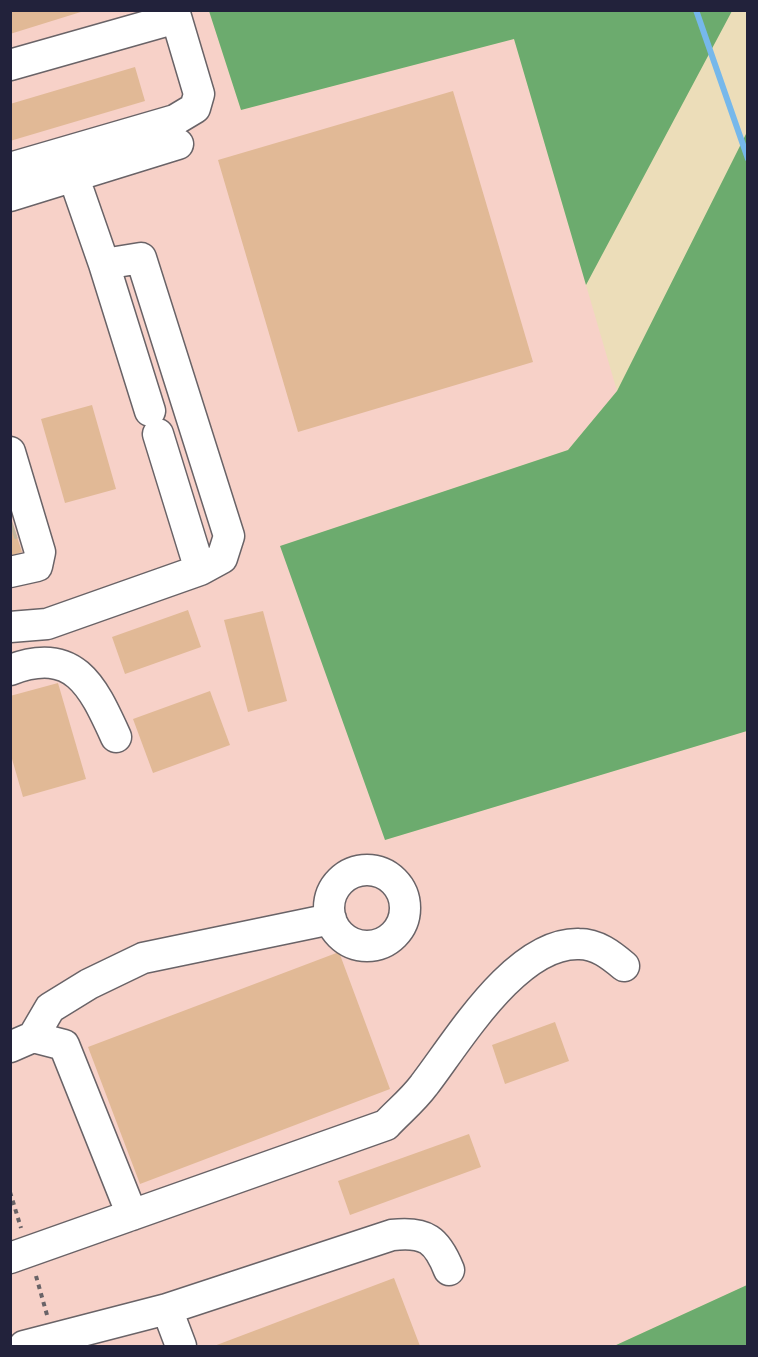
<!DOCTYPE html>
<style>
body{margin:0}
#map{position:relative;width:758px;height:1357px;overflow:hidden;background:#ecddb9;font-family:"Gochi Hand",sans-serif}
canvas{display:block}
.frame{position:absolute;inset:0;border:12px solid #22223b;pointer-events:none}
</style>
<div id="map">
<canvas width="758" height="1357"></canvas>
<div class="frame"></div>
</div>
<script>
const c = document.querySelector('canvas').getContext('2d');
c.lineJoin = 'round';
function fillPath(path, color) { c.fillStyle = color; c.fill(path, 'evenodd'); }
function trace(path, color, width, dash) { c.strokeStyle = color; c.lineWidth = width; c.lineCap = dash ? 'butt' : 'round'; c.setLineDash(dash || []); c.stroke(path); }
const built = new Path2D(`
 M10,11h199l32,99 273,-71 103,352 -49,59 -287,96 104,294 362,-109v554l-133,61h-603z`);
const forest = new Path2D(`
 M209,11v-1l523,1 -146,274 -72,-246 -273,71z
 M747,132v599l-362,109 -105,-294 288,-96 49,-59z
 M747,1285v61h-133z`);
const stream = new Path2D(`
 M696,10l52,149`);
const building = new Path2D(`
 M10,10h74v1l-74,23z
 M135,67l10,34 -135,40v-37z
 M453,91l80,271 -235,70 -80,-272z
 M92,405l24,84 -51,14 -24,-84z
 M10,516l12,36 -12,4z
 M188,610l13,37 -76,27 -13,-37z
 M263,611l24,90 -39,11 -24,-92z
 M58,683l28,96 -63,18 -13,-45v-56z
 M210,691l20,54 -77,28 -20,-54z
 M339,952l51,137 -250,95 -52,-137z
 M555,1022l14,39 -64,23 -13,-39z
 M469,1134l12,33 -131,48 -12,-34z
 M394,1278l26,68h-206z`);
const minorTunnel = new Path2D(`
 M10,525l3,-1`);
const path = new Path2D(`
 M10,1192l11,36
 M36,1276l11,39`);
const minor = new Path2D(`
 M10,65l166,-47
 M10,168l165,-48 20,-12 4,-14 -25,-84
 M10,196l168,-52
 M104,264l46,147
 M158,434l42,136
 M10,452l30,100 -3,14 -27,6
 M10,627l37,-3 153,-54 22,-12 7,-22 -88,-278 -37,6 -31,-89
 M10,670c65,-25 83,17 106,67
 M329 908a38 38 0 1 1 76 0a38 38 0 1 1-76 0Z
 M33,1037l17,-29 39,-24 54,-26 188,-39
 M10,1047l23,-10 31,8 68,170
 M10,1258l376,-133c12,-13 27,-25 38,-40 34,-44 92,-143 155,-141 18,0 32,11 45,22
 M167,1309l225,-74c34,-4 45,5 57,35
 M24,1346l143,-37 14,37`);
fillPath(built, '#f7d1c8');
fillPath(forest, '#6cab6e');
trace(stream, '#76b8eb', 6);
fillPath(building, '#e1b996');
trace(minorTunnel, '#c4b8a0', 30, [30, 15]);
trace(minor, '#696367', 33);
trace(path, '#696367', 4, [4.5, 4.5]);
trace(minor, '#fff', 30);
</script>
